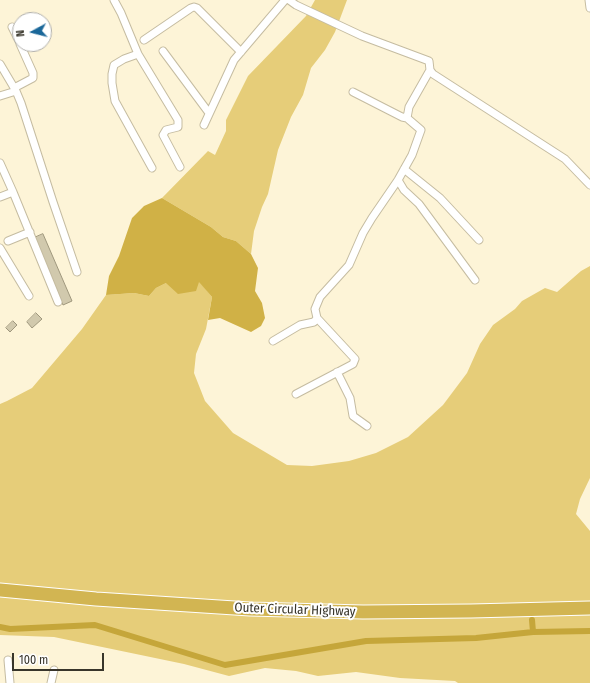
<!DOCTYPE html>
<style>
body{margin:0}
#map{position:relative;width:590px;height:683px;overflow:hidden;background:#fdf4d7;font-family:"Fira Sans Condensed",sans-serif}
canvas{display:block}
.north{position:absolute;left:12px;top:12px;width:40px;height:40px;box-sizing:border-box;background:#fff;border:1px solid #afaeaa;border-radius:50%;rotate:263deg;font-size:11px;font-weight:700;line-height:16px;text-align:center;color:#38352a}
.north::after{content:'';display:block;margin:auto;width:14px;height:18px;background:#1a6799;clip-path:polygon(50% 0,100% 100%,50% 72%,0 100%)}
.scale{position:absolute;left:12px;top:653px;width:92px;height:18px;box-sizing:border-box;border:2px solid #38352a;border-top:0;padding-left:5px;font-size:12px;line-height:14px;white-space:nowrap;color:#38352a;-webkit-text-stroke:3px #fff;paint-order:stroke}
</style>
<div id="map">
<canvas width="590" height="683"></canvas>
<div class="north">N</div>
<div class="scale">100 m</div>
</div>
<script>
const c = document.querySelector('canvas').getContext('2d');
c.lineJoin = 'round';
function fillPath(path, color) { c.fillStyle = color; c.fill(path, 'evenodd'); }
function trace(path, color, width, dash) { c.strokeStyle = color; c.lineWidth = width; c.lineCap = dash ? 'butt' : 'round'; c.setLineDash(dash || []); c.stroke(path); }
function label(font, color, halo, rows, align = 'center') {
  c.font = font + ' "Fira Sans Condensed",sans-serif'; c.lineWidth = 4; c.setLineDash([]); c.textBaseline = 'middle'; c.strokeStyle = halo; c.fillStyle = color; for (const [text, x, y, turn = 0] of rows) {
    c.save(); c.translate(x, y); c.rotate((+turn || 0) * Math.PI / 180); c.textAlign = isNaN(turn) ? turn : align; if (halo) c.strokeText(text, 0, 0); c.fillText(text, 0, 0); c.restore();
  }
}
const green = new Path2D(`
 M315,0h32l-12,32 -10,18 -14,18 -8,27 -12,22 -13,33 -10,44 -6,13 -8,24 -3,23 -15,-13 -13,-4 -12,-10 -49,-29 46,-47 7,4 11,-24v-11l22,-44 58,-60z
 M590,266v212l-10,21 -4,15 14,17v152h-132l-3,-2 -55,-3 -44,-6 -38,4 -22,-5 -31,-3 -36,8 -45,-12 -130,-27 -54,-2v-231l7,-3 25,-13 50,-59 24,-34 28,-2 15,3 7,-8 10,-5 33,-2 13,16 -6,32 -10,25 -2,19 11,28 28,32 54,32 25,1 37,-5 27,-8 32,-16 35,-32 24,-32 13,-29 13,-19 22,-16 7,-8 23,-13 12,4 24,-21z`);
const forest = new Path2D(`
 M162,198l49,29 12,10 13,4 15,13 7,14 -3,23 7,12 3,15 -4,8 -10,6 -31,-14 -12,2 4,-23 -13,-15 -3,9 -18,3 -12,-11 -10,5 -7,8 -15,-3 -28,2 3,-19 10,-20 13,-38 12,-12z`);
const canal = new Path2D(`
 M532,620l1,12
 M0,627l10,2 85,-4 130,40 141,-24 110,-3 57,-6 57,-1`);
const building = new Path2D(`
 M43,234l29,67 -9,4 -29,-67z
 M36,313l6,6 -10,9 -5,-6z
 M13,321l4,4 -7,7 -4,-4z`);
const minor = new Path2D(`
 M114,0l7,13 17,41 40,66v7l-12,3 -3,5 17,32
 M289,0l7,5 66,31 67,25 1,9 3,4 132,85 25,26
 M589,0l1,8
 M12,27l8,16
 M144,40l47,-32 3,-1 3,1 44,44
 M163,51l46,62
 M138,54l-14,5 -10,6 -2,9v9l3,18 37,67
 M0,64l16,27 5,12 32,99 24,70
 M14,88l19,-10v-5l-13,-29
 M353,92l49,25 5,1
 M0,96l16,-5
 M204,125l30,-65 51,-60
 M0,163l13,29 45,110
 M404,169l36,29 39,42
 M398,180l6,10 15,14 56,76
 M0,197l13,-5
 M8,241l22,-9
 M0,248l29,48
 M273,341l27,-16 14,-3 3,-4 -2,-9 5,-12 29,-32 14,-32 9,-15 26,-38 14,-25 9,-25 -14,-12 2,-11 21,-37
 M337,372l13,26 3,18 14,10
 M296,394l57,-30 2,-5 -38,-41
 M8,660l2,23
 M51,683l3,-13`);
const motorway = new Path2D(`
 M0,590l96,9 154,10 113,3 108,-1 119,-3`);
const streetNames = [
 ["Outer Circular Highway",295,610,2]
];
fillPath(green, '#e6cd79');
fillPath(forest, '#d0b146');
trace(canal, '#c5a63a', 6);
fillPath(building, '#d1c9ad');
trace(building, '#9f977d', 1);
trace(minor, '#c5bca1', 9);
trace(motorway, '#fff', 15);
trace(minor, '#fff', 7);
trace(motorway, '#d2b552', 13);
label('13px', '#38352a', '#fff', streetNames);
</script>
